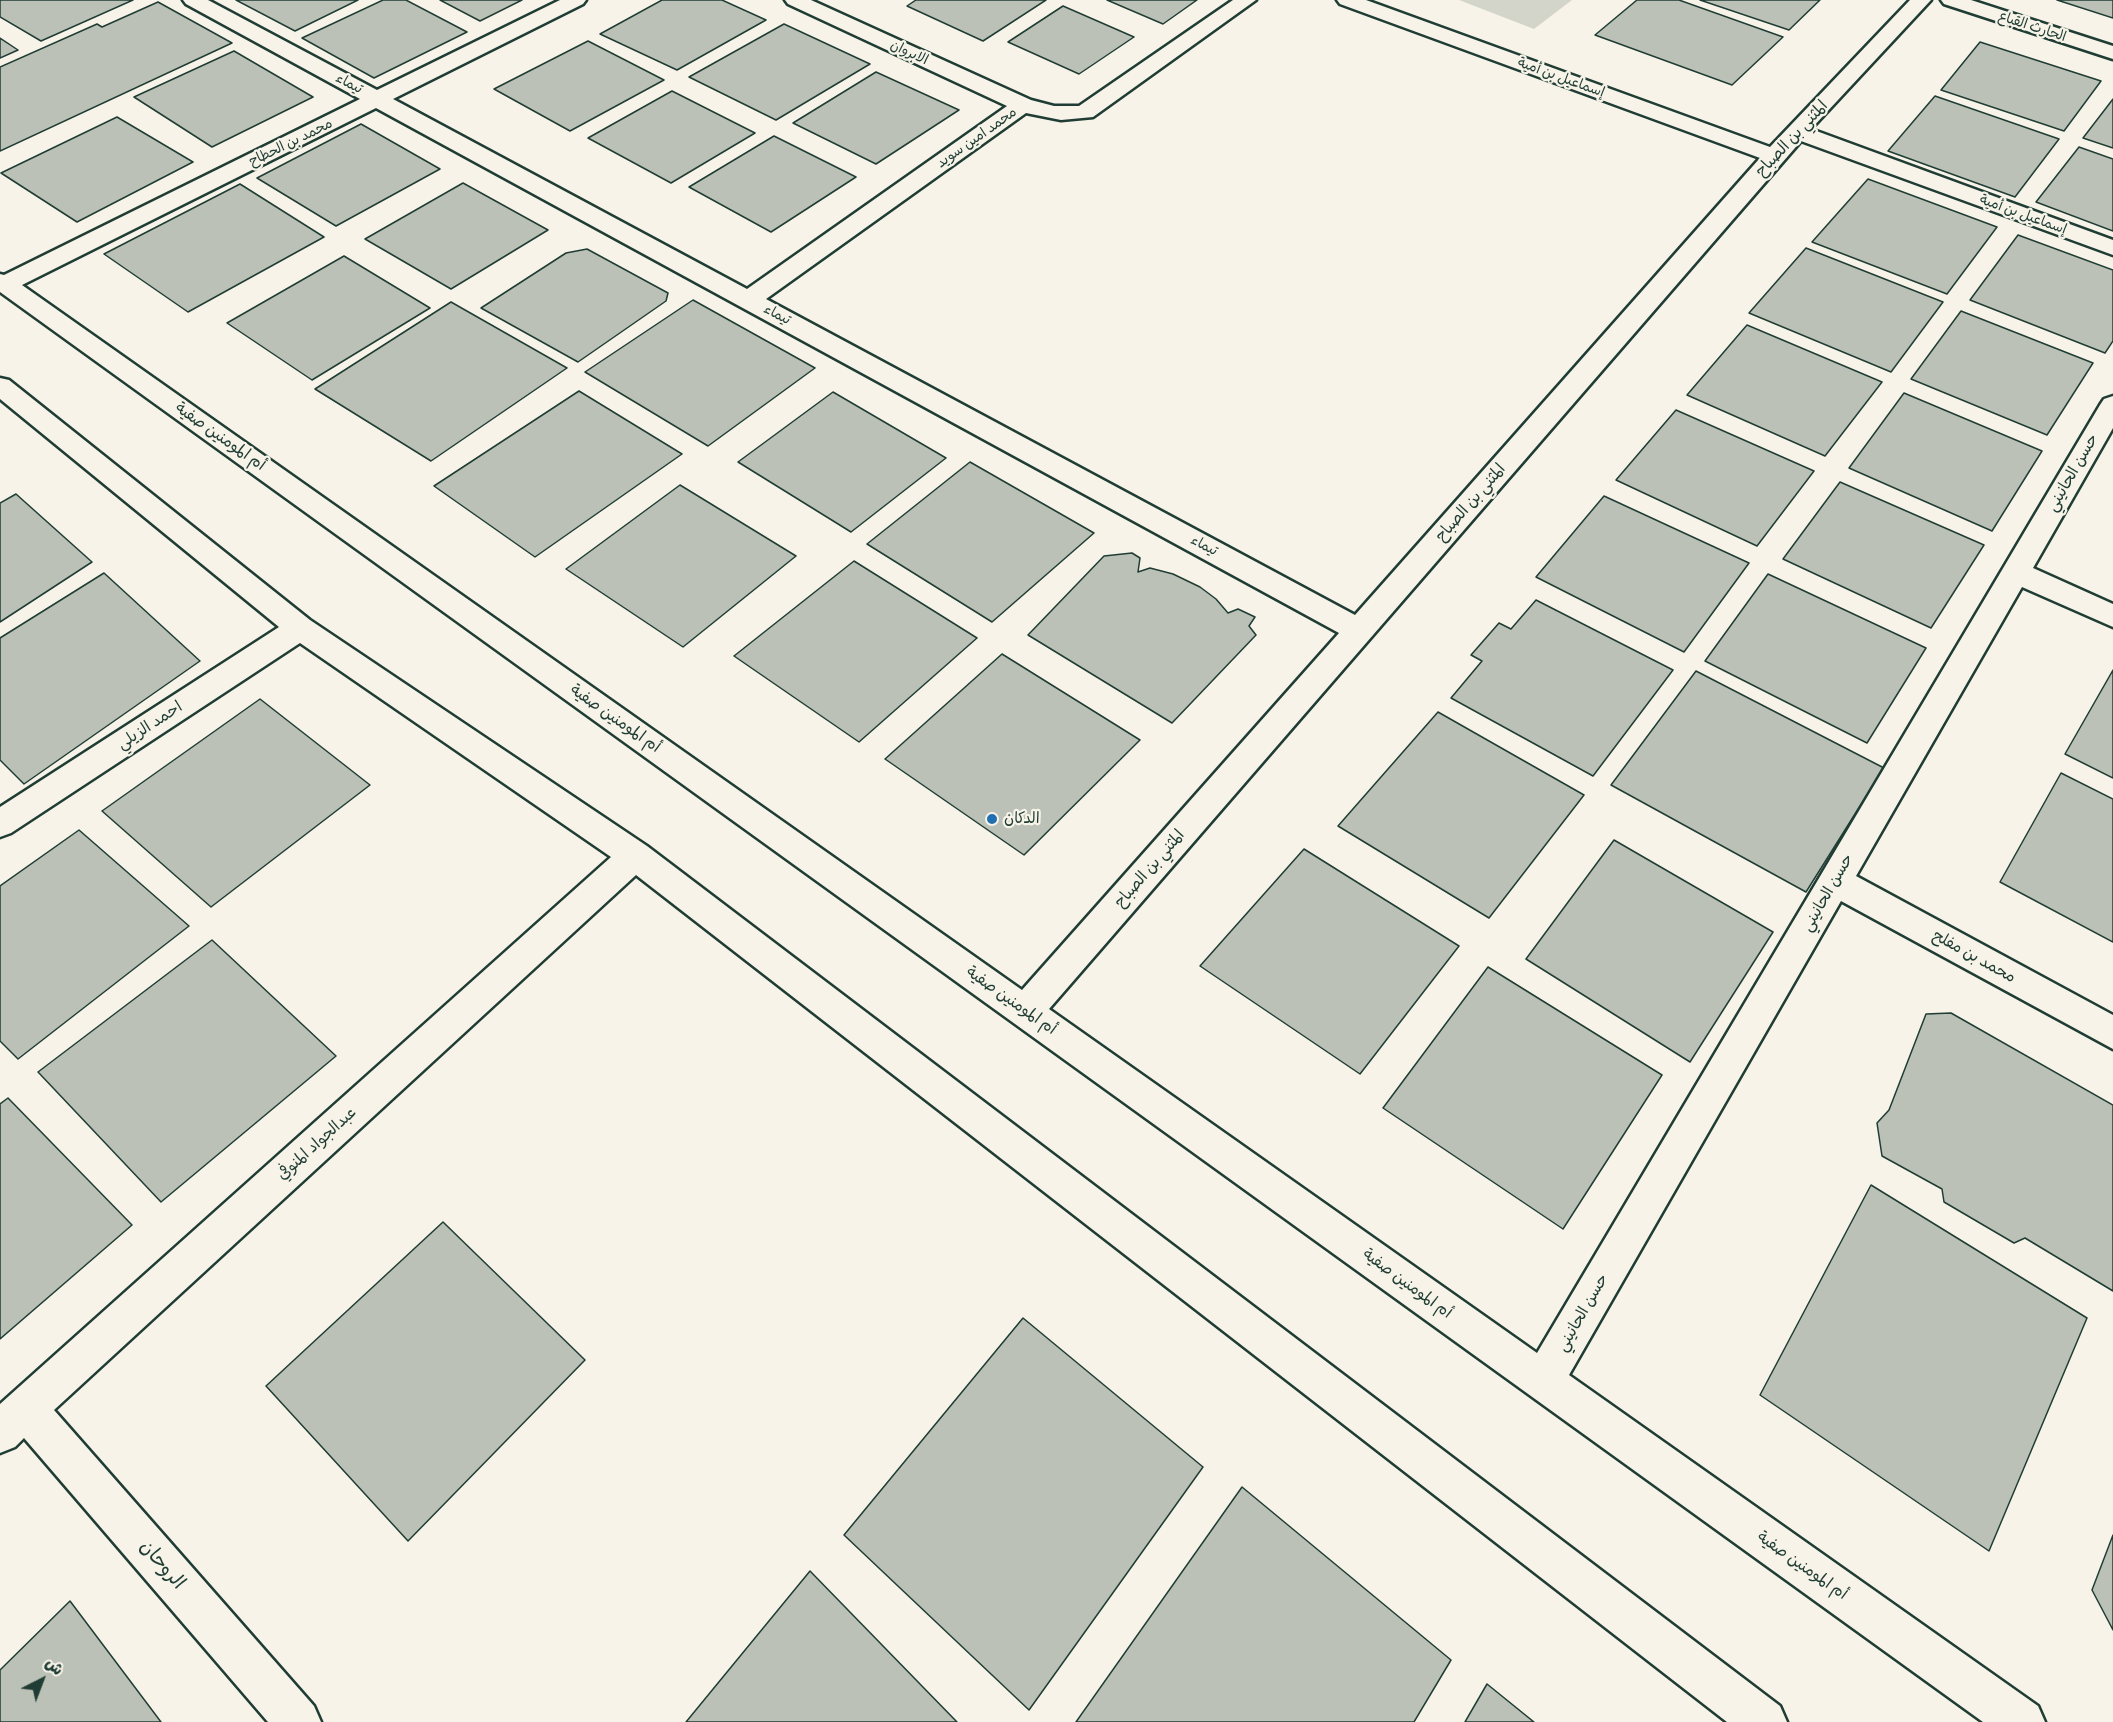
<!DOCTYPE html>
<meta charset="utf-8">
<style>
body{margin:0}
#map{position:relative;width:2113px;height:1722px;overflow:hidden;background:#f7f3e8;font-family:Pangolin,"Playpen Sans Arabic",sans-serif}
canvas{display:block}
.north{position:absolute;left:12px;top:1650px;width:60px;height:60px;-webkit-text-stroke:4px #f7f3e8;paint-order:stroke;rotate:42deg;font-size:16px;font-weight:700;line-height:24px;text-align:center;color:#1f3d34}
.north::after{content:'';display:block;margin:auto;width:21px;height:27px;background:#1f3d34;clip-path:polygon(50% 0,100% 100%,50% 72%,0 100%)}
</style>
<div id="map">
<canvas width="2113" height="1722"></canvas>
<div class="north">ش</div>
</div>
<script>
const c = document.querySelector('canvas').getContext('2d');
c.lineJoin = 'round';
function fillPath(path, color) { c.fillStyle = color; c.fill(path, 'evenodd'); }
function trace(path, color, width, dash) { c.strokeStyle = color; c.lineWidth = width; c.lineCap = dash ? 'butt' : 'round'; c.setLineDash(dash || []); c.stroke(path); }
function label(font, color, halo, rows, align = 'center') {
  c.font = font + ' Pangolin,"Playpen Sans Arabic",sans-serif'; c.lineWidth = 4.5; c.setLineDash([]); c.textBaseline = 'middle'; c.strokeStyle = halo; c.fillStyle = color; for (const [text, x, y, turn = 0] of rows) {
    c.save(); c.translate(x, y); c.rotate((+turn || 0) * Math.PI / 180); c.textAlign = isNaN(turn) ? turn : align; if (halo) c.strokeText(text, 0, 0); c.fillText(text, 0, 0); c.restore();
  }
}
const green = new Path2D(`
 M1459,0h113l-38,29z`);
const building = new Path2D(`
 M0,0h133l-92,41 -41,-24z
 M236,0h122l-63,31z
 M383,0h23l61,32 -93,46 -72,-40z
 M440,0h82l-42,21z
 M662,0h60l44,20 -89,50 -77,-36z
 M916,0h130l-63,41 -76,-35z
 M1107,0h90l-34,24z
 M1637,0h42l104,37 -51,48 -137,-50z
 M1700,0h120l-31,30z
 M2057,0h56v18z
 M158,2l74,41 -232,108v-84l97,-43 5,3z
 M1063,6l71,31 -55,37 -71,-32z
 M784,24l86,40 -94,56 -87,-43z
 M0,38l18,12 -18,8z
 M588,41l76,39 -94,51 -76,-42z
 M1980,42l121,39 -37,50 -123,-41z
 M234,51l79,46 -101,50 -78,-50z
 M876,72l83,38 -83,54 -83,-41z
 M672,91l83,42 -84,50 -83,-45z
 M1935,96l124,43 -44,58 -127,-46z
 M2113,99v49l-30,-10z
 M117,117l76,45 -116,60 -76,-49z
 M361,124l79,45 -104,57 -79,-48z
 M774,136l82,41 -85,55 -82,-45z
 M2079,147l34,12v72l-77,-29z
 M1868,179l129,48 -50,67 -135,-52z
 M463,183l85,47 -97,59 -86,-50z
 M240,184l84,53 -136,75 -84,-58z
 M2018,235l95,35v71l-8,12 -135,-53z
 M1806,248l137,54 -52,70 -142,-59z
 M587,249l81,44 -2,8 -88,61 -97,-54 85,-55z
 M344,256l86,52 -118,72 -85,-57z
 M693,300l122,68 -107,78 -123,-74z
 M451,302l116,66 -136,93 -116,-72z
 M1961,311l132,52 -46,72 -136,-56z
 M1747,325l135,57 -57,74 -138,-61z
 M579,391l103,63 -147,103 -101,-71z
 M833,392l113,66 -95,74 -113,-70z
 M1904,393l138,58 -50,80 -143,-63z
 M1676,410l138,61 -57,75 -141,-66z
 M970,462l124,71 -102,89 -125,-78z
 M1840,482l144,63 -53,83 -148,-69z
 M680,485l116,71 -113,91 -117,-78z
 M16,494l76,68 -92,60v-119z
 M1604,496l145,67 -65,89 -148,-75z
 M1132,553l8,5 -2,14 12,-4 23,6 27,13 16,12 12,14 10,-4 17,8 -6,9 7,9 -84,88 -144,-88 76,-79z
 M854,561l123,77 -118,104 -125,-86z
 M104,573l96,88 -176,123 -24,-24v-122z
 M1768,574l158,74 -59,95 -162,-82z
 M1536,600l137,70 -80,106 -142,-78 31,-37 -11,-6 28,-32 12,6z
 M1002,654l138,86 -116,115 -139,-96z
 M2113,670v108l-48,-24z
 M1696,671l188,97 -78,124 -195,-107z
 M260,699l110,86 -159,122 -109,-96z
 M1438,712l146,83 -95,123 -151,-92z
 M2061,773l52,26v143l-113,-60z
 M79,830l110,96 -171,133 -18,-18v-155z
 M1614,840l159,92 -83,130 -164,-103z
 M1304,849l155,97 -99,128 -160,-108z
 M212,940l124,116 -175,146 -123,-130z
 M1488,967l174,108 -99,154 -180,-121z
 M1951,1013l162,92v186l-88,-53 -11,5 -70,-41 -2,-13 -60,-33 -5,-33 12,-13 37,-96z
 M8,1098l124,127 -132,114v-235z
 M1871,1185l216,133 -98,233 -229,-156z
 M443,1222l142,138 -177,181 -142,-155z
 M1023,1318l180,149 -174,243 -185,-175z
 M1242,1487l209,173 -37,62h-338z
 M2113,1535v95l-21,-40z
 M810,1571l147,151h-271z
 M70,1601l91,121h-161v-52z
 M1487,1684l47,38h-69z`);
const minor = new Path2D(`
 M183,0h25l169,90 183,-90h26l-3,4 -190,95 354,190 260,-183 -219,-102 -3,-4h26l220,100 23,6h25l154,-106h23l-163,117 -32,3 -35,-7 -260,186 589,316 405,-457 -420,-154 -3,-4h29l404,147 140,-147h21l-120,129 302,111v15l-312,-114 -752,868 488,344 563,-948 4,-6 9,-3v32l-80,140 80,36v23l-91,-40 -166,289 257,139v34l-272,-148 -272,474 469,331 7,16h-62l-1983,-1430v-18l4,1 356,-176 -174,-95zM376,108l963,525 -317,357 -1000,-705z
 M1941,0h30l142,46v13l-169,-55z
 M0,378l9,2 301,240 337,226 1133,860 7,16h-60l-1091,-847 -582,535 260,296 7,16h-53l-244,-284 -9,9 -15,6v-49l611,-547 -311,-214 -289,190 -11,4v-30l279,-180 -279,-228z`);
const markers = [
 [992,819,6,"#1f6fb2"]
];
const farStreetnames = [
 ["الحارث القباع",2032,27,18],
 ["الابروان",909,53,25],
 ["إسماعيل بن أمية",1561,78,20],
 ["تيماء",349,84,28],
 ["محمد امين سويد",977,138,-35],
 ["محمد بن الحطاح",291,143,-26],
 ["إسماعيل بن أمية",2023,215,20],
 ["تيماء",777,315,28],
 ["تيماء",1204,546,28]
];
const streetNames = [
 ["المثني بن الصباح",1792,139,-47],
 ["أم المومنين صفية",220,437,35],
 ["حسن الحانيني",2073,473,-60],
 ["المثني بن الصباح",1471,503,-49],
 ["أم المومنين صفية",615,719,35],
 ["احمد الزيلي",150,726,-33],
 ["المثني بن الصباح",1150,869,-49],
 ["حسن الحانيني",1828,893,-60],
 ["محمد بن مفلح",1974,957,29],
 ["أم المومنين صفية",1011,1001,35],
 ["عبدالجواد المنوفي",317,1144,-42],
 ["أم المومنين صفية",1407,1284,36],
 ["حسن الحانيني",1583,1313,-60],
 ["أم المومنين صفية",1802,1566,35]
];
const poiNames = [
 ["الدكان",1004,819]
];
const nearStreetnames = [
 ["الروحان",162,1565,49]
];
fillPath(green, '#d3d5ca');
fillPath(building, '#bbc1b6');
trace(building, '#1f3d34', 1.5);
trace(minor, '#1f3d34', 5);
fillPath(minor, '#f7f3e8');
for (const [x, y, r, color] of markers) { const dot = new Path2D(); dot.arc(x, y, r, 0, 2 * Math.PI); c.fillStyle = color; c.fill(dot); trace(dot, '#f7f3e8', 2); }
label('14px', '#1f3d34', '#f7f3e8', farStreetnames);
label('16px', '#1f3d34', '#f7f3e8', streetNames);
label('16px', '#1f3d34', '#f7f3e8', poiNames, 'left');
label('20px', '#1f3d34', '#f7f3e8', nearStreetnames);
</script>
